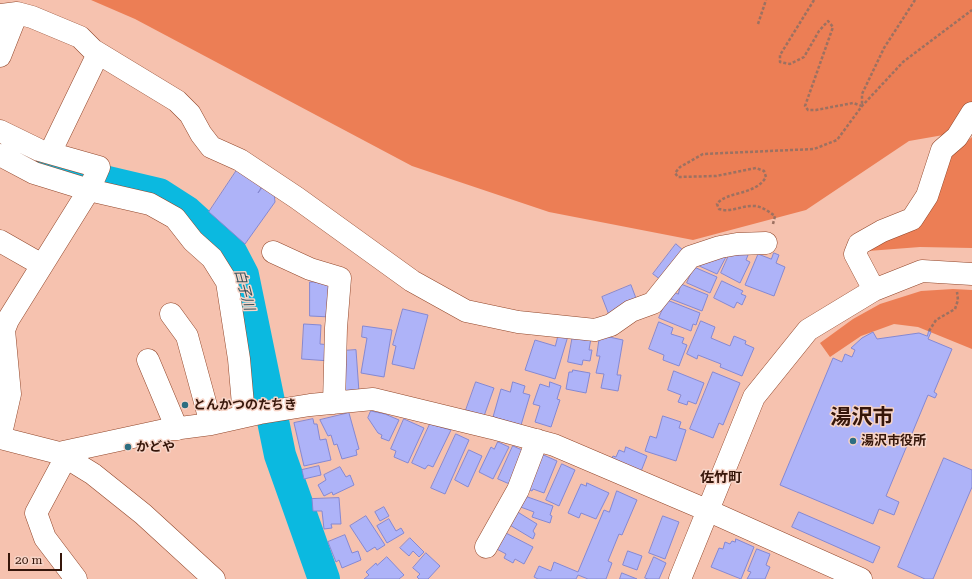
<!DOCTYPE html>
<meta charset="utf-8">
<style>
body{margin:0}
#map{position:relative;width:972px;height:579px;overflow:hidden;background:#f6c2af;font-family:"Roboto Serif",serif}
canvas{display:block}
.scale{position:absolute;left:8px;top:553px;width:54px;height:18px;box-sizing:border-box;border:2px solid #36160a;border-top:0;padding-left:5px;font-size:12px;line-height:14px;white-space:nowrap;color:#36160a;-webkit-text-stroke:3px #f7d4c7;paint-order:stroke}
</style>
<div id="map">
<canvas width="972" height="579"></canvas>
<div class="scale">20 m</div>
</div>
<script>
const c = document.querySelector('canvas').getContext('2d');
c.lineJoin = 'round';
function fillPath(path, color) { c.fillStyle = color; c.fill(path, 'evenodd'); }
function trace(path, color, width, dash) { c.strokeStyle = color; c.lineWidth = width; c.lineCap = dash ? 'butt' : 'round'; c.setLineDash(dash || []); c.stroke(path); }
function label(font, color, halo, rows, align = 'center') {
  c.font = font + ' "Roboto Serif","Noto Sans JP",serif'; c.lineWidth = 3; c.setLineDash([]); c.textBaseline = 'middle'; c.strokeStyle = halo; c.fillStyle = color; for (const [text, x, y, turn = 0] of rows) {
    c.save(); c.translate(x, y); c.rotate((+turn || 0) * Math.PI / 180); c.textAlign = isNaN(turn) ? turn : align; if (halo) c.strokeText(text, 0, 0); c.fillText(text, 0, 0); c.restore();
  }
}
const green = new Path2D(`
 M91,0h881v130l-63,11 -103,69 -113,30 -144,-28 -137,-46 -277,-147z
 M972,137v111l-52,-1 -52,4 28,-20 50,-71z
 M953,289l19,1v59l-54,-22 -24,-3 -33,12 -31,21 -10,-14 33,-24 27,-15 41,-13z`);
const river = new Path2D(`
 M0,143l19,10 51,20 89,21 28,18 44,40 12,23 37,180 44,124`);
const building = new Path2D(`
 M237,170l25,16 -4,7 14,-19 3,28 -30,42 -36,-32z
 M676,244l8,7 -23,29 -8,-6z
 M731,251l8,4 2,-4 7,4 -2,5 4,2 -10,21 -19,-10z
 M774,253l5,2 -3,8 9,4 -11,29 -29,-11 13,-31 13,5z
 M727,255l-10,19 -20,-9z
 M694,267l23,10 -7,16 -23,-10z
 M722,281l21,10 -2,3 5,2 -4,9 -5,-3 -3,6 -20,-10z
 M310,282h22l-1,35 -21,-1z
 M681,284l27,11 -6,16 -31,-12 3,-7 4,2z
 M631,285l6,16 -28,14 -7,-18z
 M667,300l33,13 -4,12 -3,-1 -2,7 -32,-13z
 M403,309l25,6 -14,54 -22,-5 4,-18 -3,-1z
 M701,321l14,6 -4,11 19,8 4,-10 12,5 -1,3 9,4 -12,28 -22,-9 1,-3 -23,-9 -1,4 -10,-5z
 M659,322l14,6 -2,6 13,4 -2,5 5,2 -8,21 -16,-6 1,-5 -15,-6z
 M304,324l17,1 -1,19 11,1 -1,16 -28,-2z
 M363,326l29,4 -8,47 -23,-4 6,-35 -5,-1z
 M929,331l2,1 -3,7 24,10 -18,43 3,2 -2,4 -7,-3 -42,101 13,6 -5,13 -15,-6 -6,15 -93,-39 53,-127 9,4 3,-8 7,3 3,-7 -4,-2 11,-10 11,-6 4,7 42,-6 8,3z
 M559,333l9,3 -13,43 -30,-9 10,-30 20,6z
 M573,335l18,3 -2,12h3l-2,11 -7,-1 -1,5 -14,-3z
 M600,335l23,5 -6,35h4l-3,16 -17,-3 3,-14 -8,-1 4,-17h-3z
 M356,350l3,42 -14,1 -3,-42z
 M573,370l17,3 -4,20 -20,-4 3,-17h3z
 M674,371l30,12 -8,21 -8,-3 -1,4 -9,-3 3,-7 -13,-5z
 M713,372l27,11 -17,42 -4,-2 -6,15 -23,-9z
 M476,382l18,6 -10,28 -18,-6z
 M513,382l12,4 -2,7 7,2 -9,30 -28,-8 8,-28 9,3z
 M550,382l11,4 -4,13 3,1 -9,27 -16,-5 5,-16 -7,-2 7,-20 9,3z
 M371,411l14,3 14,6 -10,21 -8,-3 1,-3 -4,-2 -10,-15z
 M349,413l10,36 -3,1 1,5 -15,4 -5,-15 -3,1 -3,-10 -3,1 -8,-16z
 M663,416l18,6 -2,6 7,2 -10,31 -31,-10 5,-15 6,2z
 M313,419l1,5h3l3,16 6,-1 5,21 -27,6 -10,-43z
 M404,419l20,9 -16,35 -14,-6 2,-6 -5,-2z
 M430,424l21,6 -18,37 -5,-2 -3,4 -13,-6z
 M456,434l13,6 -24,54 -14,-6z
 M498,442l11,5 -16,32 -14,-7 12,-25 3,2z
 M513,446l16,7 -15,33 -16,-7z
 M626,447l21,9 -7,18 -30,-13 3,-5 3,1 3,-7 5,2z
 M469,450l13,6 -14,31 -13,-7z
 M539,453l18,8 -13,32 -11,-4 -1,2 -5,-2z
 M944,458l28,12v17l-39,92h-8l-27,-12z
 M562,464l13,6 -16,36 -13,-6z
 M319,466l2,9 -17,4 -2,-9z
 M340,467l6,10 4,-2 4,10 -21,10 -1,-3 -8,4 -6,-11 8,-5 -2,-5z
 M587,483l22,10 -13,26 -15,-6 -2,5 -11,-5 13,-29 5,2z
 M617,491l20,9 -15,35 -3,-1 -11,27 4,2 -6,16h-18l-10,-4 -2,4h-38l-4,-2 5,-11 12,5 3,-9 24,10 26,-62 5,2z
 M522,495l31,11 -3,9 2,1 -2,7 -18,-6 2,-5 -16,-6z
 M339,498l2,26h-10l1,4 -8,1 -2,-18h-9l-1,-12z
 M384,507l5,9 -9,5 -5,-9z
 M516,511l21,13 -4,7 2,3 -2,5 -25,-15z
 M799,512l81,35 -7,16 -81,-36z
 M366,516l19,29 -8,5 -2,-3 -8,5 -17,-26z
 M663,516l16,6 -14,37 -16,-6z
 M389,519l7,12 5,-3 3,5 -17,10 -10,-17z
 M502,531l31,16 -9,17 -9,-5 -2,4 -9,-5 2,-4 -13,-7z
 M345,535l7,18 6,-2 3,9 -19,8 -3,-8 -3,2 -8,-20z
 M410,538l14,14 -5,5 -6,-6 -4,5 -9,-8z
 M736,539l18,8 -13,32 -30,-12 8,-19 4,1 2,-7 5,2 2,-3 3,1z
 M757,549l13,5 -4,11 4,2 -5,12h-18l4,-7 -3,-1z
 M628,551l14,5 -5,14 -14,-5z
 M426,553l14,13 -12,13h-9l-2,-2 3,-3 -7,-6z
 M387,557l17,18 -5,4h-35l5,-4 -3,-3 10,-9 1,2z
 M654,557l12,6 -7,16h-11l-3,-1z
 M622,573l15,6h-17z`);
const path = new Path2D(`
 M814,0l-34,55v7l10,2 14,-7 15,-26 9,-10 5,6 -28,79 3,4h8l37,-7 9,3v-12l22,-46 31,-48
 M758,24l8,-24
 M773,224l2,-8c-6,-4 -13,-10 -21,-10 -12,-1 -22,7 -35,3l-2,-5c9,-13 38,-8 49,-27l-2,-6 -8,-3 -40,8 -38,1 -3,-4 5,-6 23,-13 111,-5 23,-9 25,-34 41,-44 69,-52
 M929,331l7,-11 19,-11 3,-9 -1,-8`);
const minor = new Path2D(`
 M0,15l17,-2 15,4 48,20 13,13 84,51 13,13 11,20 10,13 29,13 57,38 115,83 54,30 52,11 77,8 16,-5 20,-14 22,-8 37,-46 30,-10 17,-3 29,-1
 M0,56l17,-43
 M0,131l39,19 60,17 -10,23 -81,130 -4,10 6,64 -10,44
 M50,153l46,-95
 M0,155l34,18 55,17 61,14 25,14 18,23 19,17 15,24 12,77 5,57
 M0,241l42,24
 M273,252l37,17 30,9 -4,50 -2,75
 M874,290l-19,-36 4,-10 23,-13 30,-12 15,-23 15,-46 15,-13 15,-24
 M171,314l16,22 24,88
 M148,360l29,69
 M0,438l59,15 34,21 50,40 71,65
 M59,453l106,-23 46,-6 49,-11 50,-8 63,-6 119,29 62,17 155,66 152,68
 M66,457l-30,56 9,25 31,41
 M486,547l32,-57 19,-50
 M680,579l74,-182 54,-67 66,-40 48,-19 50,3`);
const markers = [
 [185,405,4,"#2d6e81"],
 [853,441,4,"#2d6e81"],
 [128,447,4,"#2d6e81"]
];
const poiNames = [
 ["とんかつのたちき",193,405],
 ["湯沢市役所",861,441],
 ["かどや",136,447]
];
const waterNames = [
 ["白子川",244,290,75]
];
const neighbourhoodNames = [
 ["佐竹町",721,478]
];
const townNames = [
 ["湯沢市",862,418]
];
fillPath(green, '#ec7e55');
trace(river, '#0bb9e0', 32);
fillPath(building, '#aeb3f8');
trace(building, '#8488d2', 1);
trace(minor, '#91462a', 23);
trace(path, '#9c7161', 2.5, [3, 2]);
trace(minor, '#fff', 22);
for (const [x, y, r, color] of markers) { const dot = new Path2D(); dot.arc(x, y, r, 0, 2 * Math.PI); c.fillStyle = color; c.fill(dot); trace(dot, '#f7d4c7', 1.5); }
label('bold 13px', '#36160a', '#f7d4c7', poiNames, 'left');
label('italic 14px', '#33515b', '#f7d4c7', waterNames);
label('bold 14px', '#36160a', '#f7d4c7', neighbourhoodNames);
label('bold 21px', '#36160a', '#f7d4c7', townNames);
</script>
